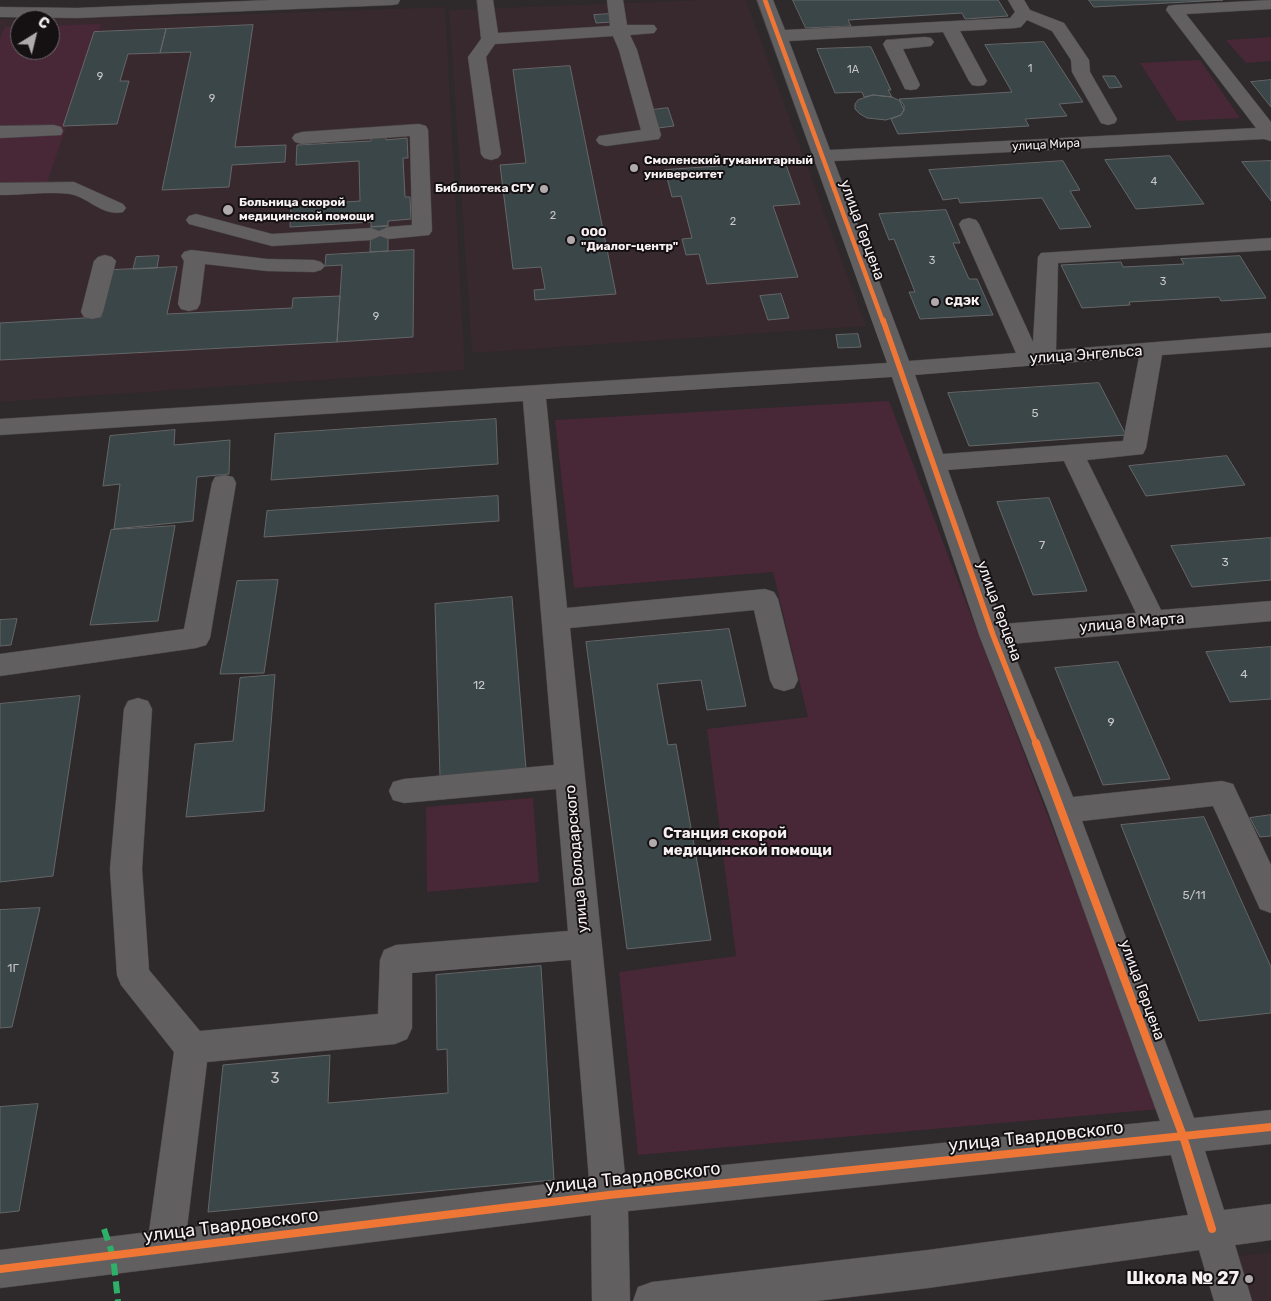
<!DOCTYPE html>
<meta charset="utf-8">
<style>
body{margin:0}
#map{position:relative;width:1271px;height:1301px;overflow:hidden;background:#2e292b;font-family:Rubik,sans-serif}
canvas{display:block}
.north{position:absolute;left:10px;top:10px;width:50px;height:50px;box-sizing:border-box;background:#151113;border:1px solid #6f6a6d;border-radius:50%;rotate:36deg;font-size:14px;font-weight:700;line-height:20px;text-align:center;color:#f7f0f3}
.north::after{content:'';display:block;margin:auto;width:18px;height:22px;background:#b1aaad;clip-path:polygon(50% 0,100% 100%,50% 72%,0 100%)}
</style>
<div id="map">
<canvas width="1271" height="1301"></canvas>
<div class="north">С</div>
</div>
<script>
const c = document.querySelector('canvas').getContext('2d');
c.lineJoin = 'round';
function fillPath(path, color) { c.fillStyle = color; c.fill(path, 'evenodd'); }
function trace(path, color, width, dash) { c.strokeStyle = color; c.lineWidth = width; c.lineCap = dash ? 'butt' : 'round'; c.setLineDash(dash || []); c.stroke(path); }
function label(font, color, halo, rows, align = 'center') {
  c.font = font + ' Rubik,sans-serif'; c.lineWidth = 4; c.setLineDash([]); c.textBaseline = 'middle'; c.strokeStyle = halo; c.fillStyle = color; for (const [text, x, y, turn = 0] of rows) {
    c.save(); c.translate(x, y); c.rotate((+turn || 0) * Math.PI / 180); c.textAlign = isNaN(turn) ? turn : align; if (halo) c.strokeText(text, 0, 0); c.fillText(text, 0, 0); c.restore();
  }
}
const built = new Path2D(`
 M703,0h43l120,326 -394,27 -23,-343z
 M445,7l20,363 -465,32v-383l190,-3zM20,20h30v30h-30z
 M1271,1252v49h-36l-15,-43z`);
const green = new Path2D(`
 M101,24l-54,159 -47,2v-146l5,-12h15v23h30v-24z
 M1271,37v24l-25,2 -20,-23z
 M1200,60l40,58 -63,3 -37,-58z
 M889,401l271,708 -522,46 -19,-183 117,-16 -29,-227 101,-12 -35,-145 -199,16 -19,-168z
 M533,798l6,84 -112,10 -1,-85z`);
const building = new Path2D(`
 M793,0h205l10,16 -43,3 -3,-6 -114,7 3,6 -45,2z
 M1089,0h134l-129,7z
 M610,14l2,8 -16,1 -2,-8z
 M253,25l-18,122 51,-2 -1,17 -53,3 -3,22 -67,3 29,-138 -31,1 6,-24z
 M166,29l-6,24 -32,1 -8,27h9l-12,43 -54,2 31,-94z
 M1044,42l39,60 -24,2 8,12 -42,3 4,7 -131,8 -7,-15 10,-4 3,-5v-5l-5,-6 113,-7 -27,-47z
 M871,47l20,43h-3l4,7 -19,-2 -9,2 -2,-5 -27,1 -18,-44z
 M570,66l46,228 -81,6 -1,-10 11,-1 -4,-22 -28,2 -13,-104 26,-2 -13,-93z
 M1103,76h12l7,11 -12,1z
 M1271,80v27l-20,-25z
 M873,95l19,2 8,4 4,9 -3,5 -15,5 -19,-2 -7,-4 -5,-5v-5l3,-4z
 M668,108l6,18 -16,2 -5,-18z
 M386,136v4l21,-2 1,20h-5l2,39h5l1,22 -23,2v5l-17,1v-5l-81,5 1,-21 69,-5 -1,-40 -63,4 1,-20 74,-4v-4z
 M1170,156l34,48 -68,5 -31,-49z
 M1063,161l17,29 -10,1 21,36 -31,2 -18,-31 -82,5 -2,-5 -15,2 -14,-30z
 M1271,161v40l-29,-39z
 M785,162l15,42 -27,2 25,71 -91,7 -8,-30 -13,1 -4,-16 10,-1 -11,-42 -9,1 -7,-27z
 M946,210l14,33h-7l16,36h8l16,36 -73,4 -11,-27h6l-21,-53 -5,1 -10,-26z
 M388,226v25l-18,1 1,-25z
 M414,250l-1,87 -76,5 5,-77 -17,1 1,-11z
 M159,256l-2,12 -24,1 3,-12z
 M1240,256l26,42 -45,3 -2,-4 -90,5 1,3 -48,3 -21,-43 60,-3 2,5 61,-3 -3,-5z
 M177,267l-10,47 125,-6 1,-10 47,-2 -3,46 -337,18v-37l101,-6 12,-47z
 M781,294l8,24 -21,2 -8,-24z
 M858,334l3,13 -23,1 -2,-13z
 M1099,383l27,52 -157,11 -21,-53z
 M496,419l2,45 -227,16 4,-46z
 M175,430l-1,15 56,-5 -1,34 -32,3 -4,44 -79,8 6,-45 -17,2 7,-50z
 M1227,456l18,29 -99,11 -17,-30z
 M498,496l1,25 -235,16 3,-26z
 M1049,498l38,93 -54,4 -36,-93z
 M175,526l-17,95 -68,4 21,-95z
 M1271,538v42l-79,7 -21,-41z
 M278,580l-14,93 -44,1 17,-93z
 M512,597l14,172 -86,8 -5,-173z
 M17,619l-6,26 -11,1v-26z
 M729,629l17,77 -39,4 -6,-30 -44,4 11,61 8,-1 35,196 -84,9 -41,-307z
 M1271,647v52l-41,3 -24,-50z
 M1118,662l52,117 -67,6 -48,-117z
 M275,675l-11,136 -78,6 9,-73 38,-3 7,-63z
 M80,696l-27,180 -53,6v-178z
 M1271,815v21l-11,1 -10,-19z
 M1204,817l67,150v46l-72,8 -78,-196z
 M40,908l-28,119 -12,1v-118z
 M541,966l13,214 -346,32 15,-147 107,-10 -2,48 120,-10 -1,-44 -10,1 -1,-75z
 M38,1104l-19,107 -19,2v-106z`);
const minor = new Path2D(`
 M270,0h130l-2,4 -6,1 -315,13 -77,-1v-10l77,1z
 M477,0h16l5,33 112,-7 -3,-26h16l4,25h27l3,4 -3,4 -24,2 7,15 24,85 -2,4 -53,7 -7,-2 -3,-4 3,-4 42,-6 -22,-80 -6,-14 -118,8 -9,13 15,97 -3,4 -7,2 -7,-2 -3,-4 -13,-97 13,-18z
 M757,0h16l12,30 225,-12 5,-6 -7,-12h16l6,10 34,13 25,37 1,12 27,47 -2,4 -7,2 -7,-2 -29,-51 -1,-12 -19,-29 -25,-11 -6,7 -6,1 -55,3 27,50 -3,4 -6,1 -6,-1 -3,-4 -26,-49 -154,9 41,109 426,-22 -90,-118 2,-4 6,-1 97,-5v9l-85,5 85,108v19l-7,-2 -430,22 75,200 107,-8 -57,-129 3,-4 7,-2 7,2 3,4 54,118 5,-85 3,-4 230,-15v12l-213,13 -2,87 215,-17v14l-109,8 -16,93 -3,6 -56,6 74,150 110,-9v20l-261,23 63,153 149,-16 11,3 38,81v48l-11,-4 -47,-103 -131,15 112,297 77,-8v34l-66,7 19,59 47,-6v36l-36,5 17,56h-38l-15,-51 -271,38 -112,13h-183l5,-14 14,-5 276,-32 260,-35 -17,-60 -543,56 2,90h-38l-1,-86 -591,73v-38l149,-18 25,-180 -53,-67 -4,-10 -7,-106 14,-160 4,-8 10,-3 10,3 4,8 -10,160 7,101 51,61 178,-17 2,-54 4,-10 12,-5 172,-14 -12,-142 -152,14 -11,-3 -4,-9 4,-9 11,-3 150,-14 -31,-364 -523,34v-16l887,-56zM1139,357l-16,84 -180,13 -28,-79zM892,377l87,258 69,176 112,310 -535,54 -55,-547 184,-18 16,70 4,8 10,3 10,-3 4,-8 -20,-81 -4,-7 -9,-3 -198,19 -21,-209zM1064,461l72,152 -133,11 -55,-154zM571,960l18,219 -402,49 20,-166 188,-18 12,-5 5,-11v-55z
 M925,37l6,1 3,4 -3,4 -28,3 17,36 -3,4 -6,1 -6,-1 -22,-45 3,-4z
 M419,124l7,2 2,4 4,101 -3,4 -41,4 -8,-3 -9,4 -99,6 -83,-22 -3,-4 3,-4 7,-2 76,20 99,-6 8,3 9,-4 24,-2 -2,-89 -108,8 -7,-2 -3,-4 3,-4 7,-2z
 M54,125l7,2 2,4 -2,4 -61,3v-12z
 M74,182l49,22 3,4 -3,4c-20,5 -35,-15 -53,-18 -20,-3 -49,1 -70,1v-12z
 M191,250l76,9 47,1 7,2 4,4 -4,4 -7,2 -47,-1 -62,-7 -5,40 -3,5 -8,2 -8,-2 -3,-5 6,-43 -3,-5 3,-4z
 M105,255l7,2 4,4 -13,51 -3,5 -8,2 -8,-2 -3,-5 13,-51 4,-4z
 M224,475l9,2 3,6 -26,155 -4,7 -10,3 -196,28v-22l184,-25 28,-146 3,-6z`);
const quiet = new Path2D(`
 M104,1229l9,27 5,45`);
const cyclewayFar2 = new Path2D(`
 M765,0l118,322`);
const cyclewayFar1 = new Path2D(`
 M883,320l110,315 43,109`);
const cycleway = new Path2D(`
 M1036,743l147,393 29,93
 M0,1269l609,-74 662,-68`);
const markers = [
 [634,168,5,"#b1aaad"],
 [544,189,5,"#b1aaad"],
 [228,210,6,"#b1aaad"],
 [571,240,5,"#b1aaad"],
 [935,302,5,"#b1aaad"],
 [653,843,5,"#b1aaad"],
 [1249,1279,5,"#b1aaad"]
];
const farNumbernames = [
 ["1",1030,69],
 ["1А",853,70],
 ["9",100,77],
 ["9",212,99],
 ["4",1154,182],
 ["2",553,216],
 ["2",733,222],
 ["3",932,261],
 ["3",1163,282],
 ["9",376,317]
];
const farStreetnames = [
 ["улица Мира",1046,145,-3]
];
const farPoinames = [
 ["Смоленский гуманитарный",644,161],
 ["университет",644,175],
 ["Библиотека СГУ",534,189,"right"],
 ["Больница скорой",239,203],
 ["медицинской помощи",239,217],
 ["ООО",581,233],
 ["\"Диалог-центр\"",581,247],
 ["СДЭК",945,302]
];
const numberNames = [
 ["5",1035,414],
 ["7",1042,546],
 ["3",1225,563],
 ["4",1244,675],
 ["12",479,686],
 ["9",1111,723],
 ["5/11",1194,896],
 ["1Г",13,969]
];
const streetNames = [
 ["улица Герцена",862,230,70],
 ["улица Энгельса",1086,355,-4],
 ["улица Герцена",999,611,70],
 ["улица 8 Марта",1132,623,-5],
 ["улица Володарского",577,859,-95],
 ["улица Герцена",1142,990,70]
];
const poiNames = [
 ["Станция скорой",663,834],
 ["медицинской помощи",663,851]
];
const nearNumbernames = [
 ["3",275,1079]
];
const nearStreetnames = [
 ["улица Твардовского",1036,1137,-6],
 ["улица Твардовского",633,1178,-6],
 ["улица Твардовского",231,1226,-7]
];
const nearPoinames = [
 ["Школа № 27",1239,1279]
];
fillPath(built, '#38292f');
fillPath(green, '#482737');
fillPath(building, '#3b4648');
trace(building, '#656667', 1);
trace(minor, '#494647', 1);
fillPath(minor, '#625f61');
trace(quiet, '#2db169', 6, [12, 6]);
trace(cyclewayFar2, '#f07635', 4.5);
trace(cyclewayFar1, '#f07635', 5.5);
trace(cycleway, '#f07635', 8);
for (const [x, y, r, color] of markers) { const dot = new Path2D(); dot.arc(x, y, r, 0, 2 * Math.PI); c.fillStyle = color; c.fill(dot); trace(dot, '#151113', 2); }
label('11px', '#c8c6c8', null, farNumbernames);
label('12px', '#f7f0f3', '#151113', farStreetnames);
label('bold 12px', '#f7f0f3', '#151113', farPoinames, 'left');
label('12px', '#c8c6c8', null, numberNames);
label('15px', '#f7f0f3', '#151113', streetNames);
label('bold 15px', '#f7f0f3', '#151113', poiNames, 'left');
label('15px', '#c8c6c8', null, nearNumbernames);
label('18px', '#f7f0f3', '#151113', nearStreetnames);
label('bold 18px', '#f7f0f3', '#151113', nearPoinames, 'right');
</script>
